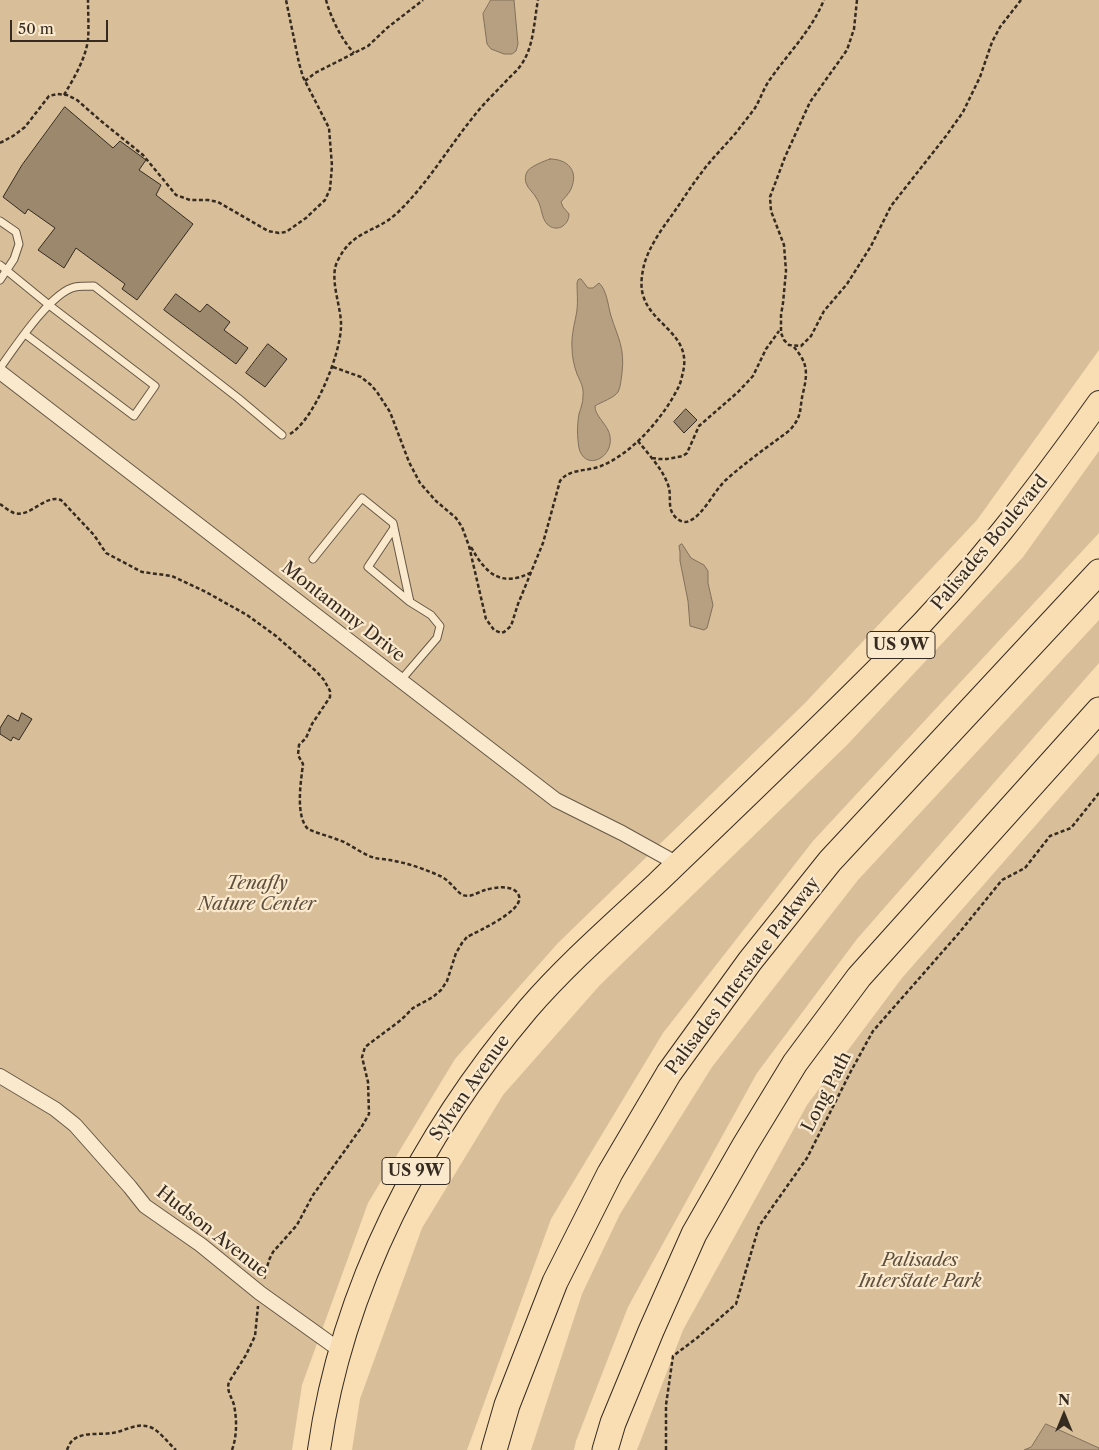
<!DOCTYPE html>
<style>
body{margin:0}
#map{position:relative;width:1099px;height:1450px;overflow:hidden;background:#f9ddb3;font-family:"Libre Caslon Text",serif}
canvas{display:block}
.north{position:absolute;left:1039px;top:1390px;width:50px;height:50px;-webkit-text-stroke:4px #fbe9ce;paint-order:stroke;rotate:0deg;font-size:14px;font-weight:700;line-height:20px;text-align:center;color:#352b21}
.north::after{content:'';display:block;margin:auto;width:18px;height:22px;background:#352b21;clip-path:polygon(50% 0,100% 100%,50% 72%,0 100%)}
.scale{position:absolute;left:10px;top:20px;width:98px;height:22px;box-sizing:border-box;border:2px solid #352b21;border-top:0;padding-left:6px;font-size:15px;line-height:18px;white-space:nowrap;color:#352b21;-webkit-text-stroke:4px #fbe9ce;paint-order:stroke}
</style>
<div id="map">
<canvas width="1099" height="1450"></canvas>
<div class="north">N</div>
<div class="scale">50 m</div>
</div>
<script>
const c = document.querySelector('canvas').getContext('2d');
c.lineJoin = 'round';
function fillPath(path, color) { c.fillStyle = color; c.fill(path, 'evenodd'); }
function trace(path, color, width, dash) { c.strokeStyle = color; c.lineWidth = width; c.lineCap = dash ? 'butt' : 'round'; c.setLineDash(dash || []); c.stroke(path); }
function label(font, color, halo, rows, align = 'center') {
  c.font = font + ' "Libre Caslon Text",serif'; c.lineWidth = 4.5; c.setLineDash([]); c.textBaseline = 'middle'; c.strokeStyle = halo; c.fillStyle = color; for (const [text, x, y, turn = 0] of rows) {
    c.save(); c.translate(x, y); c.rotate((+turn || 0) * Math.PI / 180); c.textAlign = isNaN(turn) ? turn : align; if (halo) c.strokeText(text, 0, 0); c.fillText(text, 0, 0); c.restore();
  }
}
const green = new Path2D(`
 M0,0h1099v350l-122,170 -172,183 -247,240 -103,116 -87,144 -66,182 -10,65h-292z
 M1099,451v82l-286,308 -150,192 -112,186 -84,231h-115l8,-51 62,-171 81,-133 97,-110 247,-240 176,-188z
 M1099,620v43l-242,276 -100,134 -129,234 -52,134 -2,9h-43l51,-156 38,-80 92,-147 146,-187z
 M1099,753v697h-462l46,-120 124,-225 95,-127z`);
const water = new Path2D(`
 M491,0h23l4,44 -2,7 -4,3h-8l-13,-5 -4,-5 -4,-30z
 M550,159c18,0 29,12 21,30 -2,5 -7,9 -10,13l2,5 6,7c0,12 -13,19 -22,10 -6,-7 -5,-17 -10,-25 -3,-6 -9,-10 -11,-16 -1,-3 -1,-8 1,-11 2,-5 17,-11 23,-13z
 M581,279l7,9h5l6,-5c8,7 9,23 12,33 7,22 14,32 11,57 -1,6 -1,13 -4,19 -4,6 -17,10 -23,14 0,13 18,20 15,38 -3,17 -26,25 -31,4 -2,-11 -2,-23 0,-34 2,-6 4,-12 4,-18 1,-9 -3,-15 -6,-22 -3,-8 -5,-18 -5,-26 -1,-13 3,-25 5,-38 1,-9 0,-18 0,-27l1,-3z
 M682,544l9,14 13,7 4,6v12l5,22 -6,23 -3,2 -14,-4 -2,-25 -8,-40v-9l-1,-6z
 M1046,1424l53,24v2h-75l7,-3z`);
const building = new Path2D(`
 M65,107l48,41 7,-7 26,19 -7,10 22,15 -5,10 37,29 -56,76 -15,-11 3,-5 -49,-36 -12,20 -26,-18 17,-22 -27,-19 -3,5 -22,-17 19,-32z
 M176,294l24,18 7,-8 23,18 -6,8 24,18 -12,16 -72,-54z
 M268,344l19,15 -22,28 -19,-14z
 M686,409l11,11 -13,13 -10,-11z
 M22,713l10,6 -13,21 -6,-3 -2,4 -11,-7v-6l8,-13 10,6z`);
const path = new Path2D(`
 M326,0c5,18 15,39 28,53
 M857,0l-3,29 -7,21 -37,52 -25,55 -15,40 1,14 13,34 2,26 -3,32 -2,12v18l3,7 5,5 12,1 10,-10 13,-25 23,-27 24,-38 20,-40 55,-70 17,-24 17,-35 12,-35 8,-15 21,-27
 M305,81l10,-8 53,-27 19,-18 36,-28
 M64,95c10,-17 21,-35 24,-55 1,-13 0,-27 0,-40
 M0,143l13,-7 12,-9 24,-31 8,-2 10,1 10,5 24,21 42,34 33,40 14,5h18l10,2 50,29 11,2 7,-1 20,-14 19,-18 5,-11 2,-23 -3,-38 -26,-51 -4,-14 -13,-63
 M333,367l28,10 10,8 6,7 13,20 19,50 11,21 16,18 20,17 6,9 7,19 17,73 8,11 7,3 3,-1 7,-6 7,-22 25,-61 17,-62c10,-13 26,-9 41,-15 32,-13 63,-49 78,-80 2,-4 3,-10 4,-14 9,-38 -32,-47 -40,-77 -3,-10 -1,-21 1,-30 5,-18 17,-35 28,-50 10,-14 19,-29 30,-43 11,-15 25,-28 37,-43 5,-7 11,-14 16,-21 6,-10 9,-21 16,-30 19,-27 40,-47 53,-78
 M290,434c24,-14 50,-78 51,-107 1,-20 -13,-49 -3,-67 15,-30 37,-27 58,-46 31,-29 52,-66 78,-98 10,-13 23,-25 34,-37 5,-5 11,-10 15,-17 11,-18 11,-41 15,-62
 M638,441c11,14 26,29 31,47 2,8 -1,19 4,26 3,5 10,10 16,7 15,-6 25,-31 38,-42 20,-18 42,-33 63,-49 13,-15 9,-20 13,-37 5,-21 5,-31 -11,-48
 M652,458l7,1h8l16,-3 4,-3 12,-27 39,-34 15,-16 13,-27 13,-18
 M0,504c4,3 9,7 14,9 17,5 30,-19 47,-13l33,35 12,18 36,19 30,4 34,16 41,23 29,21 41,36 7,8 6,11v6l-18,27 -6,14 -7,7 -1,10 5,9c-2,17 -8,52 5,65 11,5 24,8 36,13 10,5 20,13 31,16 4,1 10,1 15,2 17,3 35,9 50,16 10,4 17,17 23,19 8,3 15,-3 22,-5 10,-3 30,-6 34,6 5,15 -41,35 -52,41l-5,6 -6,10 -9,28 -6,9 -8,7 -20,11 -12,12 -36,27 -3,10 6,25 1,32 -8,14 -48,67 -16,30 -24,27 -4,8 -5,19
 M471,547c15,27 30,41 61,25
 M67,1450c2,-5 4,-10 9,-12 10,-6 24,-3 35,-5 13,-1 25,-11 39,-6 9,3 18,16 26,23
 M232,1450c5,-14 5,-30 2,-45 -2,-8 -8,-14 -5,-23l17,-27 9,-19 3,-30
 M666,1450v-45l7,-49 24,-18 39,-34 23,-78 48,-68 44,-87 22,-40 86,-98 43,-53 23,-12 25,-32 21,-8 28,-35`);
const lane = new Path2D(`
 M0,221l16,11 3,12 -5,15 -14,21
 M0,265l49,40 106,81 -21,30 -109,-82
 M0,368c15,-21 51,-76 75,-81 6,-1 13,-1 19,-1l144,112 44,37
 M394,528l-26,39 42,35
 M313,559l49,-61 31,25 17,79 21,13 9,11 -3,12 -36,42`);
const street = new Path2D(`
 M0,372l556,428 66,33 54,30
 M0,1076l55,33 20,16 55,62 15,19 56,39 59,48 81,58`);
const primary = new Path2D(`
 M319,1450c23,-163 103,-316 209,-441 39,-45 85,-85 129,-126 80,-77 161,-154 239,-233 76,-76 141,-161 203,-248`);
const highway = new Path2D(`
 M494,1450l13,-45 48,-123 55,-109 59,-100 81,-112 80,-100 269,-289
 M605,1450l8,-27 38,-92 43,-97 51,-89 50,-82 64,-86 240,-267`);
const shields = [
 [901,645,68],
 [416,1171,68]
];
const shieldNames = [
 ["US 9W",901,645],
 ["US 9W",416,1171]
];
const streetNames = [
 ["Palisades Boulevard",990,543,-50],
 ["Montammy Drive",343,612,38],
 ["Palisades Interstate Parkway",743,976,-53],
 ["Sylvan Avenue",470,1088,-55],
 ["Long Path",827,1092,-63],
 ["Hudson Avenue",212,1232,38]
];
const parkNames = [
 ["Tenafly",257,884],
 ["Nature Center",257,905],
 ["Palisades",920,1261],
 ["Interstate Park",920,1282]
];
fillPath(green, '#d8bf9a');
fillPath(water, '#b6a081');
trace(water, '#82715b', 1);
fillPath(building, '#9b886d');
trace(building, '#352b21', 1);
trace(lane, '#665846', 9);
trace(street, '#665846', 16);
trace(primary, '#352b21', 24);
trace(highway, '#352b21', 27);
trace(path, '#352b21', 2.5, [4, 2.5]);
trace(lane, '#fbe9ce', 7);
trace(street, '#fbe9ce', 14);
trace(primary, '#f9ddb3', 22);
trace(highway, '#f9ddb3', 25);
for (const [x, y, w] of shields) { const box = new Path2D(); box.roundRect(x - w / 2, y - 13.5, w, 27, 4); c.fillStyle = '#fbe9ce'; c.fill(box); trace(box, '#352b21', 1); }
label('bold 16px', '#352b21', null, shieldNames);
label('18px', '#352b21', '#fbe9ce', streetNames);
label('italic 18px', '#5e503f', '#fbe9ce', parkNames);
</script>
